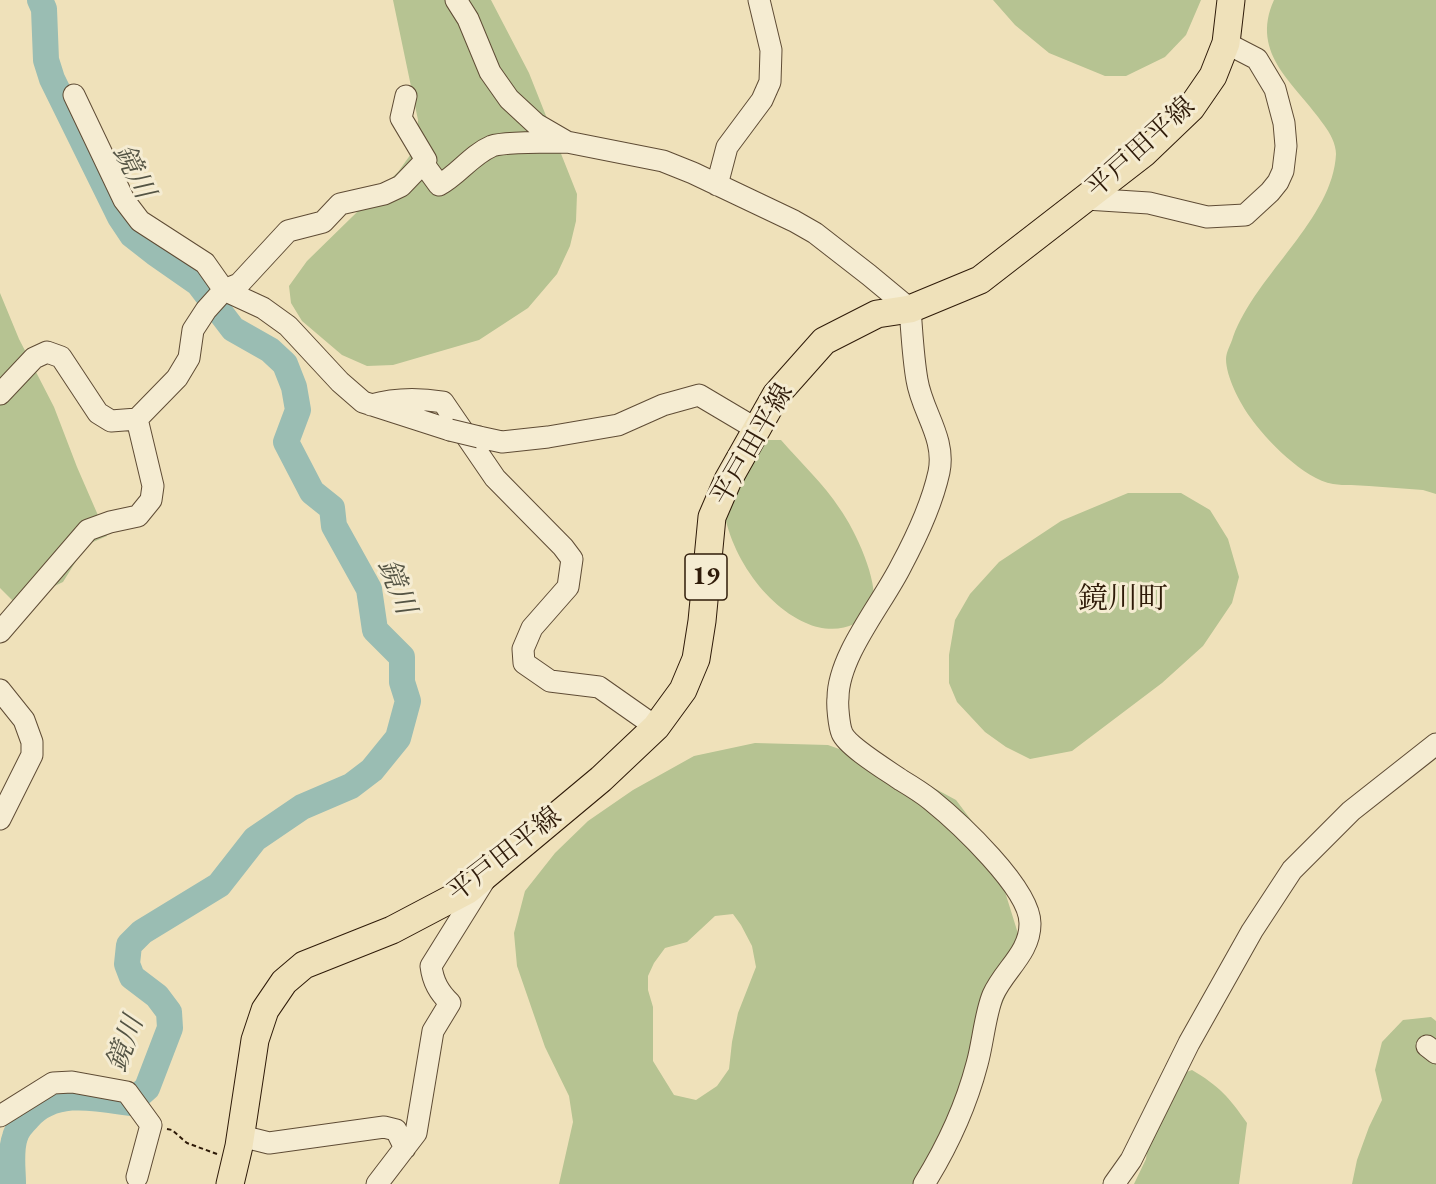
<!DOCTYPE html>
<meta charset="utf-8">
<style>
body{margin:0}
canvas{display:block;background:#efe1ba}
</style>
<canvas width="1436" height="1184"></canvas>
<script>
const c = document.querySelector('canvas').getContext('2d');
c.lineJoin = 'round';
function fillPath(path, color) { c.fillStyle = color; c.fill(path, 'evenodd'); }
function trace(path, color, width, dash) { c.strokeStyle = color; c.lineWidth = width; c.lineCap = dash ? 'butt' : 'round'; c.setLineDash(dash || []); c.stroke(path); }
function label(font, color, halo, rows, align = 'center') {
  c.font = font + ' "EB Garamond","Noto Serif JP",serif'; c.lineWidth = 6; c.setLineDash([]); c.textBaseline = 'middle'; c.strokeStyle = halo; c.fillStyle = color; for (const [text, x, y, turn = 0] of rows) {
    c.save(); c.translate(x, y); c.rotate((+turn || 0) * Math.PI / 180); c.textAlign = isNaN(turn) ? turn : align; if (halo) c.strokeText(text, 0, 0); c.fillText(text, 0, 0); c.restore();
  }
}
const green = new Path2D(`
 M393,0h98l38,73 48,121 -1,27 -6,25 -13,28 -29,34 -49,32 -86,25 -26,1 -25,-11 -40,-34 -11,-18 -2,-17 18,-25 91,-89 18,-25 2,-27z
 M993,0h208l-15,35 -21,22 -39,19h-21l-56,-23 -34,-28z
 M1274,0h162v494l-13,-4c-18,-1 -36,-3 -54,-4 -12,-1 -24,0 -36,-2 -29,-5 -67,-44 -83,-67 -10,-14 -24,-40 -24,-58 0,-7 5,-15 7,-22 23,-63 100,-118 103,-183 0,-10 -6,-21 -12,-29 -27,-40 -75,-70 -50,-125z
 M0,293l19,46 35,68 23,60 30,69 -21,9 -23,37 -47,22 -16,-16z
 M751,440h30c19,22 43,44 59,69 15,21 39,72 33,97 -2,11 -10,14 -19,18 -13,7 -34,6 -48,-1 -46,-20 -84,-81 -84,-132 0,-8 23,-41 29,-51z
 M1128,493h53l29,17 18,29 11,38 -7,26 -29,43 -41,37 -90,68 -42,8 -24,-12 -21,-15 -28,-30 -8,-19v-28l6,-35 15,-26 29,-32 62,-41z
 M755,743l73,2 78,28 50,27 40,53 10,42 14,45 -5,33 -20,48 -76,163h-360l14,-62 -4,-26 -24,-49 -28,-81 -3,-33 11,-42 30,-38 33,-32 45,-31 61,-34zM733,914l8,11 11,21 4,21 -18,46 -6,29 -3,27 -12,17 -21,14 -22,-5 -21,-34v-54l-5,-17v-14l6,-13 11,-15 22,-6 28,-26z
 M1431,1017l5,4v163h-84l5,-24 12,-33 13,-27 -7,-30 7,-28 21,-22z
 M1192,1070c27,16 37,27 55,53l-8,61h-105l12,-25 4,-29 20,-52z`);
const river = new Path2D(`
 M13,1184c0,-15 -3,-33 2,-47 2,-8 8,-14 13,-19 26,-30 68,-20 102,-15l17,-15 23,-60 -1,-16 -12,-16 -25,-19 -5,-13 2,-19 13,-13 77,-47 36,-46 47,-32 49,-21 21,-16 26,-32 10,-37 -6,-19v-25l-27,-27 -6,-41 -35,-63 -2,-18 -20,-16 -26,-50 12,-32 -4,-23 -9,-23 -15,-14 -37,-21 -35,-46 -43,-30 -23,-18 -12,-18 -68,-138 -6,-19 -2,-51 -4,-9`);
const path = new Path2D(`
 M167,1129l5,1 15,13 30,11`);
const minor = new Path2D(`
 M456,0l12,19 22,53 19,27 27,25 31,18 96,19 30,12 101,48 21,12 54,42 41,34c2,24 3,48 7,71 5,32 29,58 22,92 -7,32 -23,66 -38,94 -19,38 -63,90 -63,132 -1,7 1,28 4,35 5,13 46,38 59,47 10,6 20,12 30,20 26,21 100,89 99,124 0,29 -26,46 -37,71 -8,19 -10,48 -16,69 -11,42 -30,83 -53,120
 M74,95l50,105 16,21 65,42 19,27 39,18 25,18 52,56 23,20 87,28
 M423,163l16,22c19,-10 32,-30 53,-39 11,-4 60,-4 75,-4
 M717,185l10,-38 35,-47 8,-18 1,-32 -12,-50
 M1086,199l63,4 58,14 38,-2 25,-23 8,-10 5,-11 3,-25 -2,-23 -9,-34 -18,-30 -31,-16
 M0,394l34,-36 13,-6 14,5 37,56 13,8 26,-2 40,-41 12,-20 4,-28 13,-20 18,-20 15,-6 49,-53 35,-9 17,-18 44,-10 17,-8 25,-26 -25,-42 5,-22
 M371,405c24,-7 47,-7 72,-3l52,76 68,69 9,12 -4,28 -36,41 -9,21 1,14 26,18 49,6 57,40
 M479,437l23,5 46,-5 70,-12 45,-20 36,-10 59,35
 M0,632l88,-102 22,-8 28,-6 13,-16 2,-14 -16,-67
 M0,690l24,30 8,22v13l-32,64
 M1427,1046l9,7
 M0,1116l53,-33 19,-1 55,10 24,33 -14,52
 M241,1136l28,7 115,-16 12,3 9,18
 M377,1184l39,-51 17,-102 17,-28c-11,-11 -17,-21 -19,-37l53,-85
 M1114,1184l17,-24 58,-117 63,-112 40,-61 59,-59 85,-67`);
const major = new Path2D(`
 M230,1184l9,-38 16,-106 10,-30 19,-28 20,-17 88,-35 76,-40 133,-111 55,-52 27,-37 13,-31 6,-38 10,-104 16,-37 48,-85 48,-54 53,-27 33,-5 70,-29 164,-127 47,-45 22,-32 13,-33 5,-43`);
const minorBridge = new Path2D(`
 M450,430l29,7`);
const shields = [
 [706,577,42]
];
const shieldNames = [
 ["19",706,577]
];
const streetNames = [
 ["平戸田平線",1141,148,-42],
 ["平戸田平線",753,445,-60],
 ["平戸田平線",505,855,-38]
];
const waterNames = [
 ["鏡川",133,172,63],
 ["鏡川",396,587,69],
 ["鏡川",126,1044,-70]
];
const quarterNames = [
 ["鏡川町",1123,600]
];
fillPath(green, '#b6c392');
trace(river, '#9abdb3', 26);
trace(minor, '#5f4c35', 23);
trace(major, '#2f1b09', 29);
trace(path, '#2f1b09', 2, [4.5, 3]);
trace(minor, '#f5ecd2', 21);
trace(major, '#efe1ba', 27);
trace(minorBridge, '#5f4c35', 23, []);
trace(minorBridge, '#f5ecd2', 21);
for (const [x, y, w] of shields) { const box = new Path2D(); box.roundRect(x - w / 2, y - 23, w, 46, 4.5); c.fillStyle = '#f5ecd2'; c.fill(box); trace(box, '#2f1b09', 1.5); }
label('bold 26px', '#2f1b09', null, shieldNames);
label('27px', '#2f1b09', '#f5ecd2', streetNames);
label('italic 28px', '#545444', '#f5ecd2', waterNames);
label('30px', '#2f1b09', '#f5ecd2', quarterNames);
</script>
